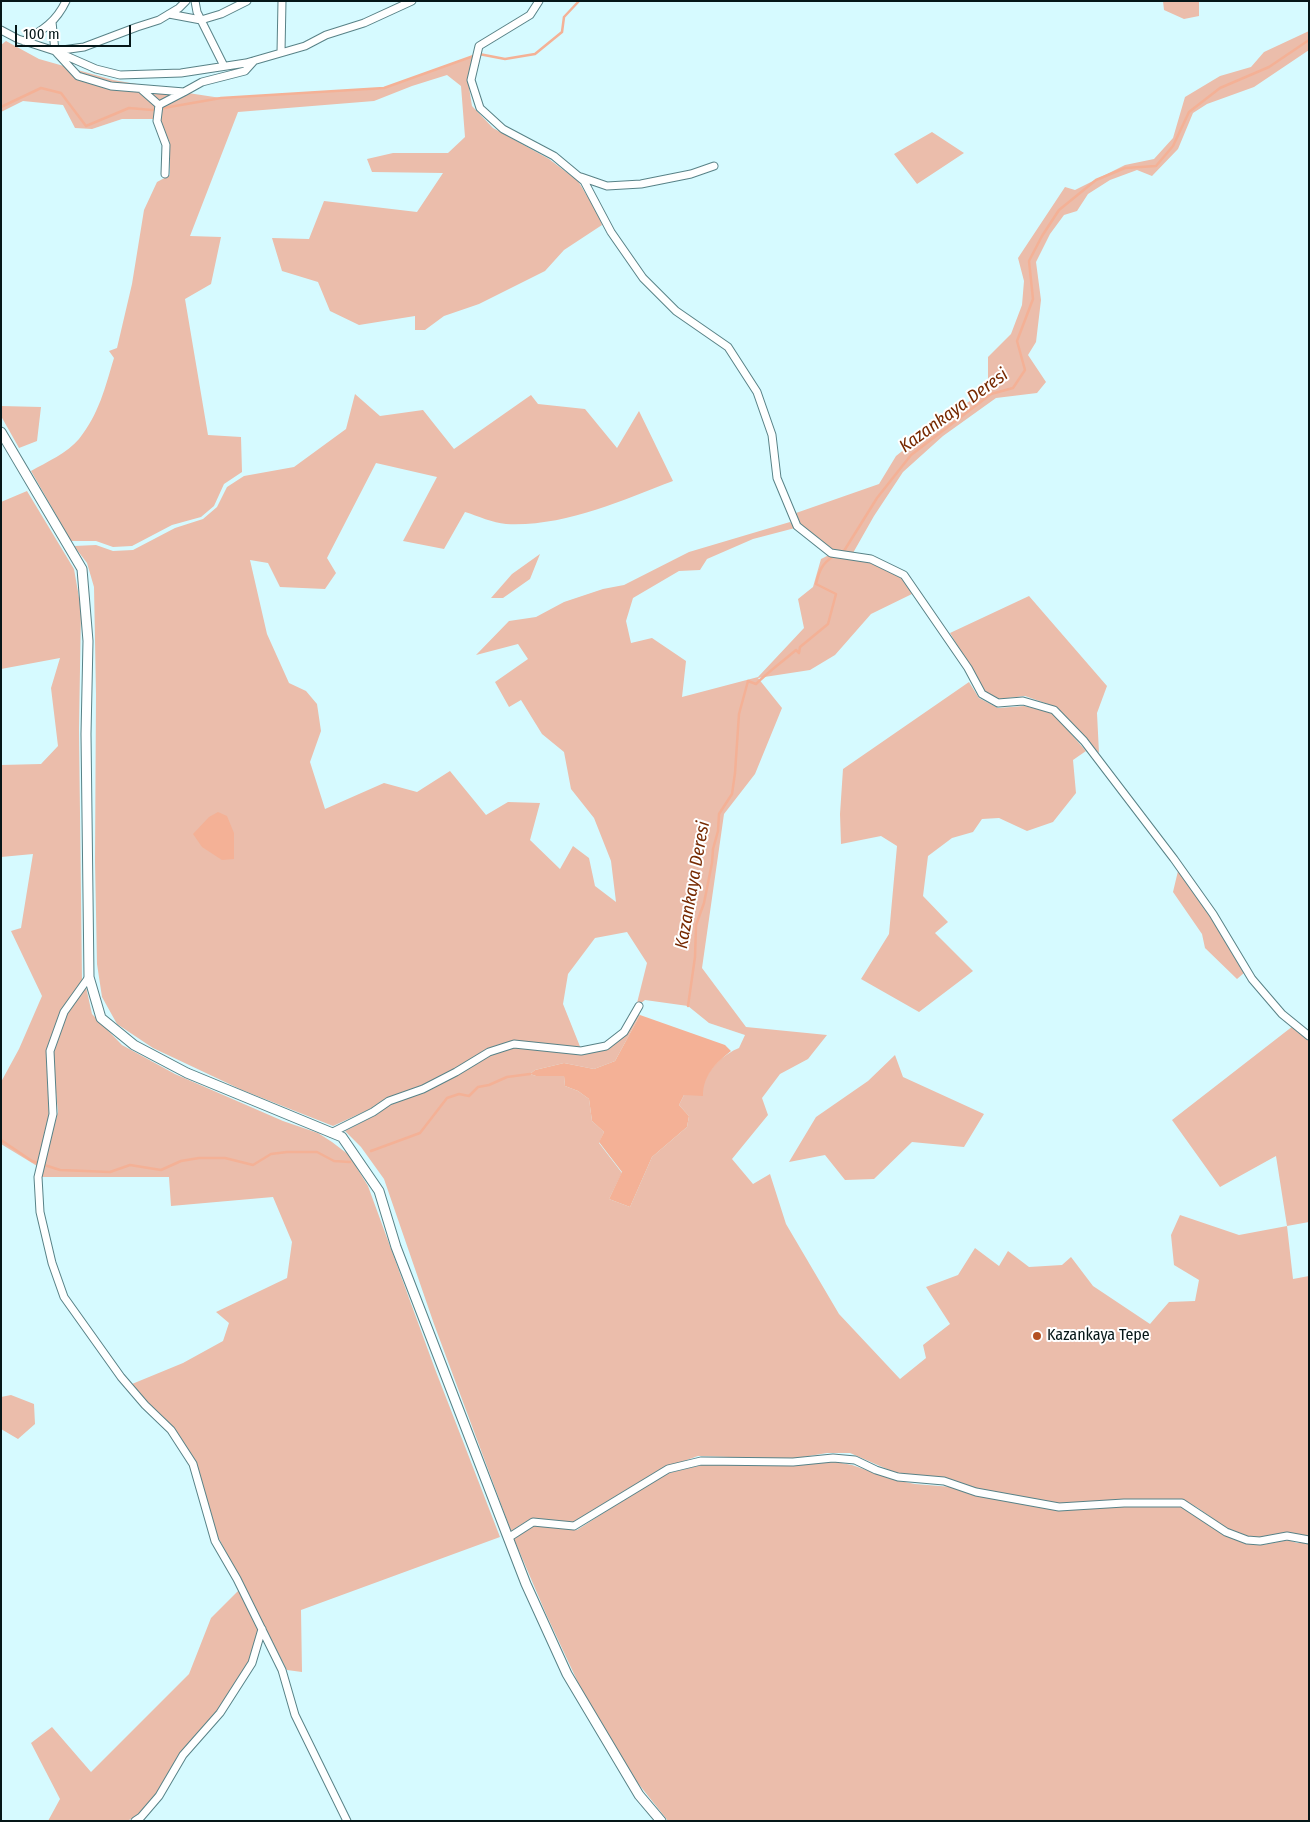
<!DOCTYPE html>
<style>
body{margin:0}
#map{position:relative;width:1310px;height:1822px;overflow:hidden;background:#d6faff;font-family:"Fira Sans Condensed",sans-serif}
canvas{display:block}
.frame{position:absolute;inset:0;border:2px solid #051618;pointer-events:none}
.scale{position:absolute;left:15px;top:25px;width:116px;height:22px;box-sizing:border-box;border:2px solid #051618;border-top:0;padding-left:6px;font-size:15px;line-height:18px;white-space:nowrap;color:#051618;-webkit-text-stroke:4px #fff;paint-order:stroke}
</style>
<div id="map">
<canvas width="1310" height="1822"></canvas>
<div class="frame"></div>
<div class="scale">100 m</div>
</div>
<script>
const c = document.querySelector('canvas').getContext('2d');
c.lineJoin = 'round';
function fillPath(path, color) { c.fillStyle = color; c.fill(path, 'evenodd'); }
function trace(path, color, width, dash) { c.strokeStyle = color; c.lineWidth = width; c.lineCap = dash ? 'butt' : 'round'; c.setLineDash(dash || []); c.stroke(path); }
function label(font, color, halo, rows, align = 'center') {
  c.font = font + ' "Fira Sans Condensed",sans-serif'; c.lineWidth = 4; c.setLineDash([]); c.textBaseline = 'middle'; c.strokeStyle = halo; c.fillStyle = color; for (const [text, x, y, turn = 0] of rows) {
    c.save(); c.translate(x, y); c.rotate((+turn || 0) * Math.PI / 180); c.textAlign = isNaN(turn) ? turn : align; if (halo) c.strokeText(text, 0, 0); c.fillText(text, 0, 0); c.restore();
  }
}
const green = new Path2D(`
 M1163,1h36v15l-15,3 -20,-9z
 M1309,31v19l-55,37 -47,17 -14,9 -15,36 -26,27 -15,-6 -27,10 -22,14 -11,17 -13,4 -14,19 -14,28 5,38 -5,42 -8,13 18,27 -9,11 -41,5 -53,38 -40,36 -29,44 -21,37 -21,-3 -31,-25 -5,-12 83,-29 17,-28 45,-36 47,-31v-32l23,-23 11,-29 2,-24 -6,-23 47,-71 10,3 50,-25 29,-6 19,-21 12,-41 35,-21 31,-9 13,-15z
 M6,41l33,18 74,21 71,12 -25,13 -5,14h-32l-30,10 -17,-1 -12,-23 -40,-4 -22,11v-67z
 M474,56l-6,25 4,25 21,22 56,31 29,22 22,36 2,8 -38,25 -19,21 -66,33 -35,12 -19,14h-10v-14l-56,9 -29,-14 -12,-29 -36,-11 -10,-33 37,1 15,-38 93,11 26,-39 -71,-1 -5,-13 26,-6h55l17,-16 -4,-51 -14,-11 -35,11 -38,15 -136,11 -48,124 31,1 -10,47 -26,15 23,136 33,2 1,35 -18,12 -10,22 -13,11 -29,8 -40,21 -19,1 -17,-6h-25l-40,-70c16,-9 36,-18 48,-32 20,-25 26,-51 35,-81l-5,-7 8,-3 15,-64 12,-74 13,-28 13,-7v-32l-10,-22 2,-15 26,-13 33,5 163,-10z
 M932,132l32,21 -47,31 -23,-30z
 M355,394l25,22 43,-6 31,39 77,-54 7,9 47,5 32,39 22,-37 34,70c-53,20 -109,46 -167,43 -13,-1 -28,-8 -41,-12l-21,37 -41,-8 34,-64 -61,-14 -49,95 9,15 -11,16 -45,-2 -12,-24 -18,-3 17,74 22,49 17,8 11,13 4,27 -11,31 15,47 59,-26 33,9 33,-21 36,44 22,-13 32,1 -10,37 30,29 13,-23 16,12 6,28 21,16 -5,-41 -17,-43 -23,-29 -7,-37 -22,-18 -21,-34 -12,7 -14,-25 33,-23 -10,-15 -42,11 33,-34 27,-4 28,-15 39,-13 21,-4 65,-33 101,-30 5,6 -42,11 -46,20 -7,11 -21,1 -46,27 -7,23 5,22 21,-5 34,23 -4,36 76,-20 46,-49 -6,-29 15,-12 8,-28 8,-4 42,7 32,15 11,16 -43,21 -36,41 -25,15 -52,8 24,30 -27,66 -31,40 -22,154 44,59 81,8 -19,24 -28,15 -18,24 6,17 -36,44 21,25 17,-10 16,50 53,90 61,65 26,-21 -3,-13 27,-21 -24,-37 32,-12 17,-27 24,18 9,-15 21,16 33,-2 9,-8 22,29 57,38 19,-22 26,-1 4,-21 -25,-15 -3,-30 9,-20 59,20 48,-9 -11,-70 -56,31 -48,-67 121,-94 16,14v182l-22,4 6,53 16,-3v260l-23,-4 -28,6 -11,-1 -21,-9 -28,-20 -16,-9 -124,5 -81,-15 -38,-12 -43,-4 -46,-20h-23l-36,6 -93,-3 -39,14 -86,52 -41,-4 -21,13 -77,-207 -50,-145 -23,-32 -16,-16 31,-16 14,-10 40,-15 60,-36 24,-8 68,8 25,-6 19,-15 11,-20 3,2 -25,46 -21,8 -30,-6 -29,7 -5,4 6,2h28l1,10 13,5 11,8 3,22 12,11 -5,11 23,30 -13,26 21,8 22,-50 35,-30 2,-11 -10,-11 5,-10h19c0,-3 -1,-8 0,-11 6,-16 21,-30 36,-36l6,-13 -36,-12 -21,-17 -43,-6 -9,7 11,-44 -20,-31 -32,6 -27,36 -5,30 18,45 -67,-9 -28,9 -33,22 -32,16 -35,11 -16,11 -37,17 -91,-36 -89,-42 -36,-24 -15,-27 -5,-33 -2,-103 1,-167 -2,-107 -7,-24 -13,-17 22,-1 17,6 20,-1 42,-22 28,-9 14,-12 10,-20 17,-11 50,-9 52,-38z
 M1,406l40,1 -4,34 -18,7 -18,-32z
 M27,491l47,78 7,40 -2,121 3,250 -20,30 -16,40 3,64 -12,52 -36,-22v-62l18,-33 23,-53 -31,-65 10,-3 12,-74 -32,3v-92l40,-1 17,-18 -7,-58 9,-30 -59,11v-167z
 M540,554l-10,25 -27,19h-12l21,-24z
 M1029,596l78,90 -10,27 2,40 -43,-46 -31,-11 -25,3 -15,-7 -35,-59z
 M969,682l10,16 19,10 26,-2 29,7 33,38 -13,9 3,33 -23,29 -26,9 -28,-13 -17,1 -9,13 -21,6 -24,18 -5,40 25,26 -13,11 38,38 -54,41 -58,-33 28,-45 8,-88 -16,-10 -40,8 -1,-30 3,-45z
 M1178,871l34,47 32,55 -7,6 -32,-31 -3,-14 -29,-42z
 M86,987l6,27 30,31 53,29 108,47 35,12 14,9 17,13 19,31 67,183 65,168 -199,73 1,62 -15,-2 -46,-90 -24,-45 -22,-72 -63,-79 51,-21 40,-22 6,-18 -13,-11 71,-34 5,-36 -19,-45 -102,9 -2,-29h-129l18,-65 -6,-60 15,-39z
 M895,1055l8,22 81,37 -20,33 -52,-5 -38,37 -29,1 -20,-25 -36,7 27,-45 52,-36z
 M11,1395l23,9 1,20 -17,15 -17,-10v-32z
 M831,1461l21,4 43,15 20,4 37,3 107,23 63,-4 59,1 43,28 24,9 14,1 26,-5 9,3h12v278h-641l-31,-39 -55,-91 -36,-77 -32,-75 19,-14 44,5 68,-44 24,-13 37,-9 87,2z
 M239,1590l19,39 -9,31 -31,51 -39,43 -23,40 -17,21 -12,6h-79l12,-22 -29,-56 21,-16 39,45 98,-98 22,-56z`);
const water = new Path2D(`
 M218,812l9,4 7,17v26l-12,1 -20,-13 -9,-13 16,-17z
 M640,1015l85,30 6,6c-15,12 -28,24 -28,45l-19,-1 -5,10 10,11 -2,11 -35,30 -22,50 -21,-8 13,-27 -23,-30 5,-10 -12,-11 -3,-22 -11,-8 -13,-5 -1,-10h-28l-6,-2 5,-4 29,-7 30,6 21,-8z`);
const stream = new Path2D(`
 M1,107l40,-19 20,5 25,33 43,-18 23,2 69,-12 163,-10 95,-34 26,5 30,-5 27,-22 2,-15 15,-16
 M841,552l3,-1 33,-53 34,-43 80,-61 22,-6 12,-18 -8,-29 16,-42 -4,-38 13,-25 17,-26 37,-30 29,-12 31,-2 17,-20 16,-34 31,-24 49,-21 40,-27
 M688,1006l7,-49 1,-32 8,-22 8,-40 1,-14 5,-18 1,-17 13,-20 3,-21 4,-59 9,-33 8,3c12,-12 26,-22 40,-34l3,3 1,-6 28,-23 8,-30 -20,-10c3,-13 6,-21 18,-28
 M1,1140l31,21 28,9 50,2 20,-7 31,5 20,-9 18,-3h26l28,7 18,-11 16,-2h30l17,9 16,1
 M371,1151l49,-18 27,-35 12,-4 10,2 9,-9 11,-2 18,-8 23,-3`);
const minor = new Path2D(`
 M195,1l2,11 27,54
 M539,1l-9,14 -51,31 -8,34 9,28 23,21 51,27 30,25 27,51 32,46 33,33 52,36 29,45 15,43 5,43 20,48 34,27 40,6 33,16 64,93 14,26 16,9 25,-2 31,9 30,31 90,118 39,55 39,65 30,35 27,22
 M169,14l32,6 20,-6 26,-13
 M52,22l3,29 23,25 33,10 73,6 18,-10 43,-11 9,-10
 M1,30l17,9 37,12 41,18 24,6 61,-2 65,-10 59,-17 21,-11 38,-12 48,-22
 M24,41c19,-11 32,-19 42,-40
 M55,51l29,-4 53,-20 22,-7 20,-12 7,-7
 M281,52l1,-51
 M142,90l17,15
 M165,174l1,-29 -9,-24 2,-16 25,-13
 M581,177l26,9 34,-2 50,-10 23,-8
 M89,977l-25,35 -14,39 3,63 -15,63 2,35 12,51 12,34 57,80 24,28 26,25 22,34 22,77 22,38 45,91 13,45 52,106
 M331,1133l42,-21 16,-11 34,-12 33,-17 33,-20 25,-8 67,7 25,-5 18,-14 15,-26
 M508,1538l25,-16 41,4 94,-57 33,-8 92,1 40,-4 22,2 21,10 22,7 46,4 32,11 83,15 65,-4h58l44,29 21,8 13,1 27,-5 22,4
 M135,1821l6,-4 18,-21 24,-41 37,-42 32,-50 10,-34`);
const tertiary = new Path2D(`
 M1,432l81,137 6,72 -2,93 3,243 12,41 33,27 53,28 155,64 37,54 17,56 130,337 41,90 72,121 22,26`);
const markers = [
 [1037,1336,5,"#b44f21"]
];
const poiNames = [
 ["Kazankaya Tepe",1047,1336]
];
const waterNames = [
 ["Kazankaya Deresi",954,411,-36],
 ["Kazankaya Deresi",693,885,-80]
];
fillPath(green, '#ebbdab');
fillPath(water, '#f4b196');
trace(stream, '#f4b196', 2.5);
trace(minor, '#588287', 9);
trace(tertiary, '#588287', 11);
trace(minor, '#fff', 7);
trace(tertiary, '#fff', 9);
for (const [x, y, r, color] of markers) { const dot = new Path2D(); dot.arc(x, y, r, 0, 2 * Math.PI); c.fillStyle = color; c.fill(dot); trace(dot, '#fff', 2); }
label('16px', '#051618', '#fff', poiNames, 'left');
label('italic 18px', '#762900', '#fff', waterNames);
</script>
